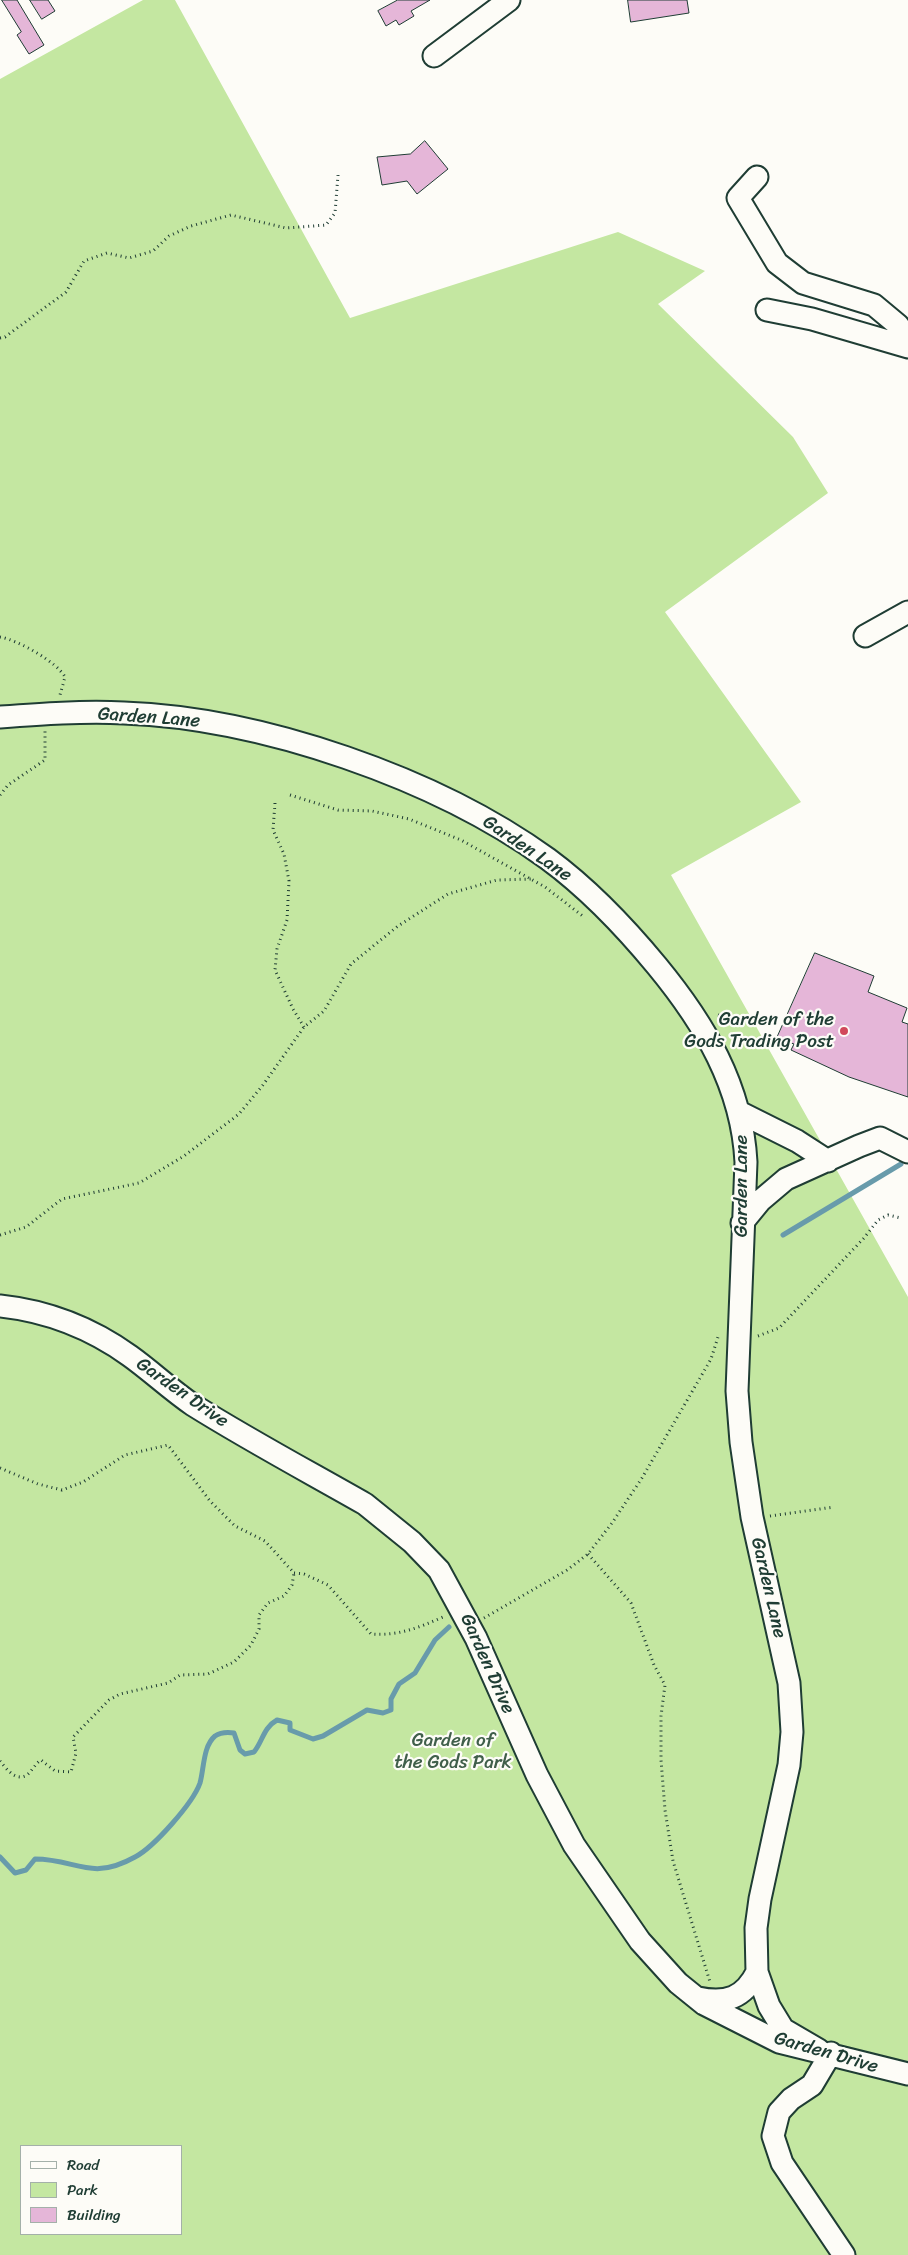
<!DOCTYPE html>
<style>
body{margin:0}
#map{position:relative;width:908px;height:2255px;overflow:hidden;background:#fdfcf7;font-family:Sriracha,sans-serif}
canvas{display:block}
.legend{position:absolute;left:20px;top:2145px;width:162px;height:90px;box-sizing:border-box;background:#fdfcf7;border:1px solid #a4b0a9;margin:0;padding:6px 9px;list-style:none;font-size:15px;color:#1f3d34}
.legend li{display:flex;align-items:center;gap:10px;height:25px}
.legend b{width:25px;border:1px solid #a4b0a9}
</style>
<div id="map">
<canvas width="908" height="2255"></canvas>
<ul class="legend">
<li><b style="height:6px;background:#fdfcf7"></b>Road</li>
<li><b style="height:14px;background:#c4e7a1"></b>Park</li>
<li><b style="height:14px;background:#e5b6d8"></b>Building</li>
</ul>
</div>
<script>
const c = document.querySelector('canvas').getContext('2d');
c.lineJoin = 'round';
function fillPath(path, color) { c.fillStyle = color; c.fill(path, 'evenodd'); }
function trace(path, color, width, dash) { c.strokeStyle = color; c.lineWidth = width; c.lineCap = dash ? 'butt' : 'round'; c.setLineDash(dash || []); c.stroke(path); }
function label(font, color, halo, rows, align = 'center') {
  c.font = font + ' Sriracha,sans-serif'; c.lineWidth = 4.5; c.setLineDash([]); c.textBaseline = 'middle'; c.strokeStyle = halo; c.fillStyle = color; for (const [text, x, y, turn = 0] of rows) {
    c.save(); c.translate(x, y); c.rotate((+turn || 0) * Math.PI / 180); c.textAlign = isNaN(turn) ? turn : align; if (halo) c.strokeText(text, 0, 0); c.fillText(text, 0, 0); c.restore();
  }
}
const green = new Path2D(`
 M143,0h32l175,318 268,-86 87,39 -47,33 135,133 35,56 -163,119 136,190 -130,73 237,422v958h-908v-2176zM21,2146h160v88h-160z`);
const stream = new Path2D(`
 M783,1235l118,-71
 M0,1857l15,16 11,-3 9,-11c42,0 55,23 100,-2 19,-10 58,-54 65,-74 4,-14 3,-37 15,-47 6,-4 12,-4 19,-3l6,17 5,4 9,-2c9,-11 9,-24 23,-32l13,3v7l23,9 10,-3 44,-26 16,3 8,-3v-11l8,-15 16,-11 20,-33 14,-13`);
const building = new Path2D(`
 M2,0h15l27,45 -15,9 -12,-19 4,-3z
 M30,0h18l7,11 -13,8z
 M398,0h32l-19,11 3,5 -15,9 -3,-5 -10,6 -8,-15z
 M628,0h59l2,13 -58,9z
 M425,141l23,28 -31,25 -10,-13 -25,4 -5,-28 33,-3z
 M815,953l59,23 -6,16 39,16 -5,14 6,2v73l-59,-20 -58,-27 3,-6 -17,-6z`);
const path = new Path2D(`
 M0,338l5,-1 61,-45 18,-31 23,-8 22,5 24,-7 16,-15 22,-10 40,-11 55,13 40,-3 9,-12 3,-38
 M0,637c18,3 57,25 65,40l-5,18
 M0,795l8,-10 37,-25v-29
 M290,795l48,15 34,1 37,8 52,21 84,47 39,30
 M275,803l-2,27 11,24 5,27 -2,39 -10,29 -2,21 18,39 11,18
 M718,1015l30,8
 M0,1235l26,-8 36,-28 77,-16 45,-27 55,-42 24,-29 41,-58 20,-16 27,-47 47,-38 50,-32 49,-14 34,-1
 M758,1336l21,-8 85,-90 14,-18 10,-5 13,3
 M0,1468l38,16 24,6 21,-8 42,-27 43,-10 42,56 25,25 30,15 29,32
 M770,1516l64,-9
 M588,1554l43,49 23,62 11,20 -4,31v44l4,50 8,51 37,121
 M294,1573l10,1 24,11 43,49c27,2 47,-6 72,-17
 M484,1618l83,-48 21,-16 24,-31 30,-45 69,-119 7,-22
 M0,1761c6,7 15,21 27,14 5,-4 8,-11 14,-15l14,11 16,1 5,-19 -3,-16 36,-37 11,-6 48,-11 12,-8 28,-1 26,-12 17,-17 8,-16v-14l9,-12 16,-7 8,-11 2,-12`);
const minor = new Path2D(`
 M434,56l75,-56
 M757,177l-19,21 39,65 26,20 71,22 24,20 10,14
 M767,310l45,9 96,28
 M865,636l43,-24
 M0,717c41,-3 83,-6 124,-4 138,5 312,65 424,146 42,31 76,67 109,107 47,57 85,120 89,196l-9,229 4,51 11,75 37,166 3,49 -3,33 -29,134 -4,29 1,44 12,34 14,23 36,21
 M739,1112l58,29 31,20
 M742,1223l18,-22 26,-22 73,-33 21,-8 28,14
 M0,1306c47,5 91,22 130,50 21,15 41,34 63,49 56,35 114,66 172,99l47,38 27,28 37,68 61,137 37,70 66,96 38,42 26,21 75,38 129,32
 M698,1998c28,6 46,0 59,-26
 M831,2053l-19,32 -21,14 -12,13 -6,24 9,27 62,92`);
const markers = [
 [844,1031,5,"#d1495b"]
];
const streetNames = [
 ["Garden Lane",149,718,4],
 ["Garden Lane",527,849,34],
 ["Garden Lane",742,1186,-90],
 ["Garden Drive",182,1393,35],
 ["Garden Lane",768,1588,77],
 ["Garden Drive",487,1664,66],
 ["Garden Drive",826,2053,16]
];
const poiNames = [
 ["Garden of the",834,1020],
 ["Gods Trading Post",834,1042]
];
const parkNames = [
 ["Garden of",453,1741],
 ["the Gods Park",453,1763]
];
fillPath(green, '#c4e7a1');
trace(stream, '#689bab', 5);
fillPath(building, '#e5b6d8');
trace(building, '#1f3d34', 1);
trace(minor, '#1f3d34', 25);
trace(path, '#1f3d34', 3, [1, 4]);
trace(minor, '#fdfcf7', 21);
for (const [x, y, r, color] of markers) { const dot = new Path2D(); dot.arc(x, y, r, 0, 2 * Math.PI); c.fillStyle = color; c.fill(dot); trace(dot, '#fdfcf7', 2); }
label('19px', '#1f3d34', '#fdfcf7', streetNames);
label('19px', '#1f3d34', '#fdfcf7', poiNames, 'right');
label('19px', '#405f4a', '#fdfcf7', parkNames);
</script>
